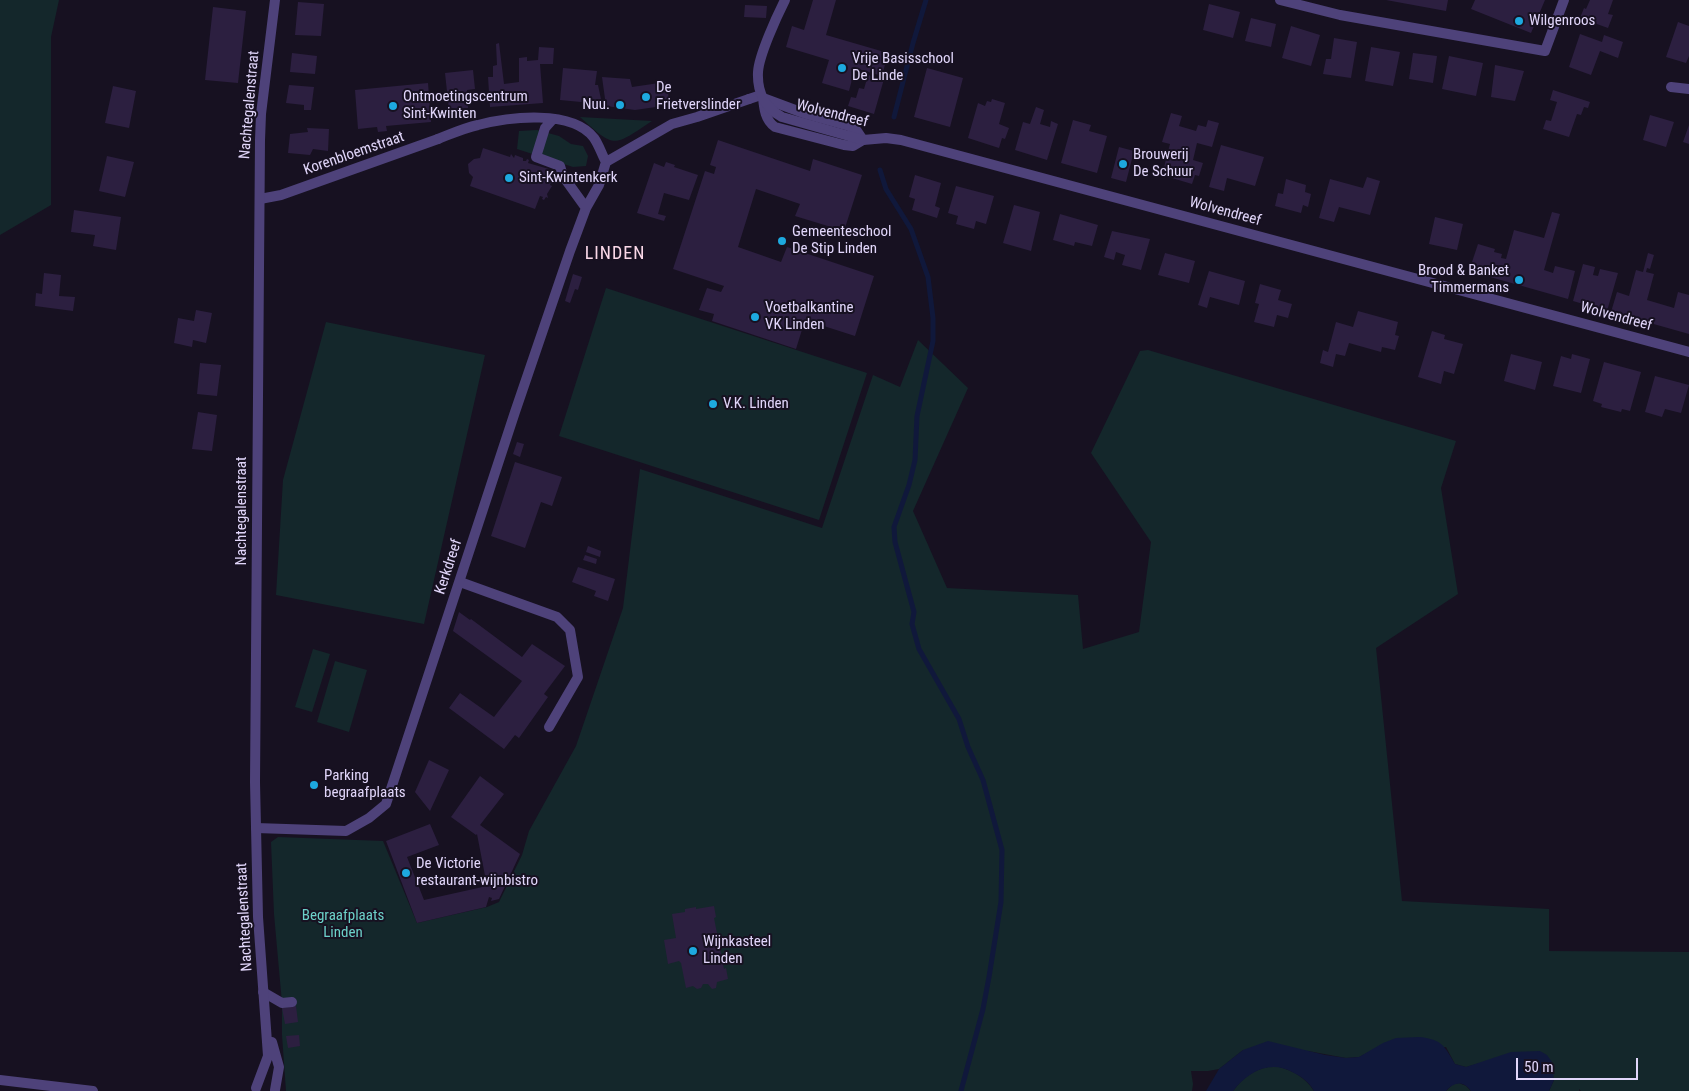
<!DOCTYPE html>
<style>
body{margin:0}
#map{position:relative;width:1689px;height:1091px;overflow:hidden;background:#171121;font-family:"Roboto Condensed",sans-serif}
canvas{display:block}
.scale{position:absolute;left:1516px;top:1058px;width:122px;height:22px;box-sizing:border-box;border:2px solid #e1d6fa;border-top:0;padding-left:6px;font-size:15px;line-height:18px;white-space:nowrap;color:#e1d6fa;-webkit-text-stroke:4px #171121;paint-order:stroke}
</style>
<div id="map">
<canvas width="1689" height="1091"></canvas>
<div class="scale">50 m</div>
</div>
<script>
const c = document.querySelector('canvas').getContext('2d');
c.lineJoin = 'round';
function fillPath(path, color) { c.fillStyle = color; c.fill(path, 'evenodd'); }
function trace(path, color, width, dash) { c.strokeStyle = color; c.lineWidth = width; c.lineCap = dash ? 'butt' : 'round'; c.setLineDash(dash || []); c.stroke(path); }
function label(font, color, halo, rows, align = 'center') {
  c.font = font + ' "Roboto Condensed",sans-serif'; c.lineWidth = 4; c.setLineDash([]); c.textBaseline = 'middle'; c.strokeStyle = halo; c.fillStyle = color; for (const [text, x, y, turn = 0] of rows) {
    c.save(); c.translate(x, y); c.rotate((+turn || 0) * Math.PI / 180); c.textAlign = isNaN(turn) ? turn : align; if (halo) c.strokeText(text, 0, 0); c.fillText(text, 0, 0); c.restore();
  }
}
const green = new Path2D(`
 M0,0h59l-8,37v168l-51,30z
 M580,117l72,4c-39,26 -37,28 -72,-4z
 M537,130l22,6 12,8 12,2 5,10 -2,10 -13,1 -56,-18 2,-18z
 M606,288l261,85 -48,147 -260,-84z
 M326,322l159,33 -61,269 -148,-29 7,-115z
 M918,340l50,48 -55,123 34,77 131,7 5,54 56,-17 12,-90 -60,-89 49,-102 8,-1 308,91 -15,47 17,106 -82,54 26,253 147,8v42l140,1v139h-108l-2,-2v2h-30l5,-11 -74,-17 -14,4 -11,-3 -9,-17 -77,5 -10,5 -13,1 -38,-7 -65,-1 -24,19 -11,2h-17l2,13 -1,7h-906l-4,-56v-32l-8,-89 -3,-72 7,-5 105,4 34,82 70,-16 12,-5 23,-47 7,-24 47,-85 47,-138 17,-139 182,59 51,-153 27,12z
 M313,649l17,5 -18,58 -17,-5z
 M335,661l32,9 -18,62 -32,-10z
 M1276,1066c16,4 29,11 38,25h-81c11,-15 24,-24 43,-25z
 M1459,1083l7,3 5,5h-25l7,-7z`);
const water = new Path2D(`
 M1420,1037c22,3 24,8 35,27l11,3 45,-15 29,-1 7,4 5,7 2,18 -5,11h-78c-8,-11 -17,-9 -25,0h-132c-5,-9 -12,-14 -20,-18 -24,-14 -46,-1 -61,18h-27l13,-22 24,-19 25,-9 57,14 21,3 13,-1 24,-14 13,-5z`);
const stream = new Path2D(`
 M894,117l19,-74 13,-43
 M880,170l6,19 25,40 17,48 5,41v23l-16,75 -2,44 -6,25 -15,42 1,15 19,70 -2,12 7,25 40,70 9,28 15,33 19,70 -1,52 -12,75 -6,32 -22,82`);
const building = new Path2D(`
 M813,0h23l-10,35 62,18 -6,23 -27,-8 -6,23 -27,-8 7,-23 -43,-13 6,-21 12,4z
 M1386,0h62l-2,11z
 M1475,0h70l-14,33 -60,-24z
 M1590,0h23l-5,14 5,1 -5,13 -28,-10 4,-10 2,1z
 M298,2l26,2 -3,32 -26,-1z
 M1209,4l31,8 -7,26 -30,-8z
 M745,5l22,1 -1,12 -22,-1z
 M213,7l33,4 -8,72 -33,-3z
 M1251,18l25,6 -5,23 -26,-6z
 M1678,22l11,4v30l-3,7 -20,-6z
 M1291,26l29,9 -9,31 -29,-8z
 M1580,34l22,8 2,-7 19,7 -5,16 -18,-7 -9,24 -22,-8z
 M1334,38l23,4 -6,36 -28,-4 3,-15h5z
 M499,43l5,41 15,-2v-24l8,-1v4l11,-1 1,-13 15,1 -1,16h-13l3,39 -53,4 -2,-30h5v-11l4,-1 -1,-21z
 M1371,47l29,5 -7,34 -28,-5z
 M292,53l25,3 -2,18 -25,-2z
 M1413,53l24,3 -4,27 -24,-4z
 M1449,56l34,7 -7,33 -34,-7z
 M1495,65l29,6 -9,30 -24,-4z
 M563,68l34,3 -2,14h3l4,19 -42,-4z
 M927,68l36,10 -13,49 -36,-10z
 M473,70l2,19 -8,1 1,18 -19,2 -4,-37z
 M868,75l16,4 -10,35 -26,-8 3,-9 5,1 3,-10 5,1z
 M602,77l28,2 2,8 34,-5 4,23 -35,5 -29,-4z
 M428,83l3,39 -45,4 1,5 -9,1 -1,-5 -19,2 -3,-39z
 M289,85l25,2 -3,23h-7v-5l-18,-2z
 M113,86l23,5 -7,37 -24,-5z
 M1553,90l37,12 -2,6 -4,-1 -3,8 -4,-1 -8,23 -26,-8 3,-9 5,1 6,-19 -7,-2z
 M992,99l13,4 -6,21 10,4 -4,11 -3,-1 -3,10 -31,-10 10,-35 7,3 2,-5 4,1z
 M1036,107l8,3 -4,14 10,3 1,-6 7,3 -11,36 -32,-10 8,-28 7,2z
 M1171,113l11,3 -3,10 17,5 2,-6 8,2 2,-7 11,3 -7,24 -15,-4 -4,17 10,3 -4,13 -4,-1 -3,9 -30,-9 8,-31 -8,-2z
 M1650,115l24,7 -8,25 -23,-7z
 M1073,120l18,5 -2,6 18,5 -10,37 -36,-10z
 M1689,125v19l-6,-2z
 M307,128l22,1 -1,22 -15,-2 -3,6 -22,-2 2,-19 18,-2z
 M718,140l92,31 3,-12 49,16 -18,56 -49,-15 5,-12 -44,-15 -18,58 43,15 6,-15 87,29 -19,60 -50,-16 -9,29 -84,-28 2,-7 -15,-4 8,-22 14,4 3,-6 -51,-17 32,-98 9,3 2,-7 -6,-2z
 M1221,145l43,12 -9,29 -28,-8 -3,13 -15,-4z
 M1119,147l15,4 -8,31 -15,-4z
 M483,148l27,9 1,-3 3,4 1,-3 8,3v3h3l1,-2 2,1 -1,3 21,6 -4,11 3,4 1,-3 2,1 -1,3 2,1 -5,8 1,4 -2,-1 -2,3 -2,-1 1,-2 -3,-1 -5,13 -65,-23 3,-9 -4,-4 -1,-9 6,-5 6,-1z
 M107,156l27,6 -9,35 -26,-6z
 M666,162l9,3 -1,2 24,8 -9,25 -25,-7 -6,21 8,2 -2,5 -27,-8 17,-50 10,4z
 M915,175l26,8 -6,23 5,2 -3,10 -25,-8 3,-11 -6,-2z
 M1367,177l13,4 -10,34 -31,-8 -5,15 -15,-4 11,-39 33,9z
 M1286,179l20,6 -1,7 6,2 -3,13 -5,-2 -2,8 -26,-7 3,-13 5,1z
 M956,186l38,10 -8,28 -10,-3 -2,8 -18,-5 2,-8 -10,-3z
 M1014,205l26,7 -9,39 -28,-8z
 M74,210l47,7 -5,33 -23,-4 2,-11 -24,-3z
 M1552,212l8,2 -16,56 9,3 2,-7 20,5 -7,28 -99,-28 9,-27 17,5 -1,3 8,2 -1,4 5,1 8,-29 30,8z
 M1060,214l38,11 -6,21 -17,-4 -1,4 -21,-6z
 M1435,217l28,7 -6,26 -28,-6z
 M1112,231l38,8 -9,31 -19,-5 3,-10 -9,-3 -2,8 -10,-3z
 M1165,253l30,8 -6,22 -31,-8z
 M1648,253l6,2 -4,14 -3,-1 -1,4 8,2 -7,26 27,8 4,-16 11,3v39l-78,-22 6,-20 12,4 7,-26 7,2z
 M1583,264l12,3 -2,8 5,1 2,-7 18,4 -11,38 -34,-10z
 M1209,271l36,10 -6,24 -29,-8 -3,11 -9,-3z
 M44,273l17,2 -2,21 16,1 -2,14 -38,-5 1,-13 6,1z
 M573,274l9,3 -4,13 -3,-1 -5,14 -5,-2z
 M1260,284l21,6 -3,10 14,4 -4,14 -11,-3 -3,12 -20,-5 5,-18 -4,-1z
 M196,310l16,3 -6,30 -13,-3 -1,7 -18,-4 4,-25 16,3z
 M1358,311l40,11 -3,13 4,1 -4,14 -13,-3 -1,5 -32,-9 -4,13 -9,-2 -3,13 -13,-4 3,-13 5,2 8,-30 17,5z
 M1432,331l13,4 -1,4 19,5 -9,30 -10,-3 -3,13 -23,-7z
 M1511,354l31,8 -7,28 -31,-9z
 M1572,354l18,5 -9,34 -28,-7 8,-30 10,3z
 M1604,362l37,10 -11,39 -8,-2 -1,3 -20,-5 1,-3 -9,-3z
 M200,363l21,2 -4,31 -20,-2z
 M1655,376l34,9 -8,28 -16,-4 -3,8 -17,-5z
 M198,412l19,3 -5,36 -20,-2z
 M517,442l7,2 -4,13 -7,-3z
 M515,462l47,15 -10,29 -11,-4 -16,46 -34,-12z
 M588,546l13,5 -1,6 -14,-5z
 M585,555l12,4 -1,5 -13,-4z
 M578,567l37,12 -7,22 -14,-5 2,-5 -24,-9z
 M459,612l11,8 1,-1 51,38 10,-13 33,22 -21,28 4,3 -29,41 -4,-3 -11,14 -55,-41 11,-15 34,24 28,-36 -69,-50z
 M429,760l20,10 -19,41 -15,-19z
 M480,776l24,18 -24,31 40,29 -21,45 -8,2 1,-3 -3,-1 -3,10 -69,16 -31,-82 44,-17 9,21 -32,12 17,43 63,-14 -10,-52 -1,1 -25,-18z
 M714,906l2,11 -2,1 10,51 2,-1 2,11 -11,3 -1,6 -4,1 -4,-5h-5l-2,4 -4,1 -4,-3 -7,2 -5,-25 -2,-2 -11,3 -4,-24 12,-2 -4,-24 13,-2v-3l11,-2v2z
 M296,1006l2,16 -13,2 -3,-16z
 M299,1035l1,11 -12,2 -2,-12z`);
const service = new Path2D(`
 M763,98l43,16 43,12 8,5 6,9 -10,6 -9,-1 -69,-18c-10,-7 -11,-19 -12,-29z
 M460,582l97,35 13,13 8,47 -29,50
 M263,992l19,11 10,-1`);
const pedestrian = new Path2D(`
 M553,119l-8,9 -9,29 24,9 3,10 23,32
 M438,139c13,-5 26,-11 40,-14 31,-8 94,-16 116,13 5,7 8,17 12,24
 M256,828l90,3 23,-13 17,-14 129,-392 55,-161 16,-43 13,-23 7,-23 66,-38 25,-7 52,-18`);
const minor = new Path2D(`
 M1280,0l60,15 205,36 19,-51
 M1671,87l18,2
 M749,99l12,-4
 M260,199l21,-4 157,-56`);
const tertiary = new Path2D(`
 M785,0c-8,16 -26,55 -27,72 -1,20 7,36 24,45l81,23 23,-2 15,2 788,212
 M272,1042l7,25 -4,23
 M0,1080l93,11
 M256,1088l12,-32 -10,-139 -3,-135 5,-642 1,-26 14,-114`);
const markers = [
 [1519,21,5,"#1da9df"],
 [842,68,5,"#1da9df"],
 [646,97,5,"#1da9df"],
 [620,105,5,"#1da9df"],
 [393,106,5,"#1da9df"],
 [1123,164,5,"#1da9df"],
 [509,178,5,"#1da9df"],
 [782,241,5,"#1da9df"],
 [1519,280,5,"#1da9df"],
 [755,317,5,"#1da9df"],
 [713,404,5,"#1da9df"],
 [314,785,5,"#1da9df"],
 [406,873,5,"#1da9df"],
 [693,951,5,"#1da9df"]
];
const poiNames = [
 ["Wilgenroos",1529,21],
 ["Vrije Basisschool",852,59],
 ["De Linde",852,76],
 ["De",656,88],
 ["Frietverslinder",656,105],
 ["Ontmoetingscentrum",403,97],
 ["Sint-Kwinten",403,114],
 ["Nuu.",610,105,"right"],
 ["Brouwerij",1133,155],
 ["De Schuur",1133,172],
 ["Sint-Kwintenkerk",519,178],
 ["Gemeenteschool",792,232],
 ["De Stip Linden",792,249],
 ["Brood & Banket",1509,271,"right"],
 ["Timmermans",1509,288,"right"],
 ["Voetbalkantine",765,308],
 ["VK Linden",765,325],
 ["V.K. Linden",723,404],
 ["Parking",324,776],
 ["begraafplaats",324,793],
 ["De Victorie",416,864],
 ["restaurant-wijnbistro",416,881],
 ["Wijnkasteel",703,942],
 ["Linden",703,959]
];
const streetNames = [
 ["Nachtegalenstraat",250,105,-85],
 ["Wolvendreef",832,114,14],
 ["Korenbloemstraat",354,154,-19],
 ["Wolvendreef",1225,212,15],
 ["Wolvendreef",1616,317,15],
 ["Nachtegalenstraat",242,511,-90],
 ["Kerkdreef",449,567,-72],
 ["Nachtegalenstraat",245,917,-93]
];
const parkNames = [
 ["Begraafplaats",343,916],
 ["Linden",343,933]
];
const quarterNames = [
 ["LINDEN",615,254]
];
fillPath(green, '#14272b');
fillPath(water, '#10183b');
trace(stream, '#10183b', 5);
fillPath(building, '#2c1f40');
trace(service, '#4e427a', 10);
trace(pedestrian, '#4e427a', 10);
trace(minor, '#4e427a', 10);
trace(tertiary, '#4e427a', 10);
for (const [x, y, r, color] of markers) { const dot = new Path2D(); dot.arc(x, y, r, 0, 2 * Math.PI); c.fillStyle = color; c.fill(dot); trace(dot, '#171121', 2); }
label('15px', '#e1d6fa', '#171121', poiNames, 'left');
label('15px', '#e1d6fa', '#171121', streetNames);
label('15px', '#6cd0c9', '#171121', parkNames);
c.letterSpacing = '1px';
label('18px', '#fad8e8', '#171121', quarterNames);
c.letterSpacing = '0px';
</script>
